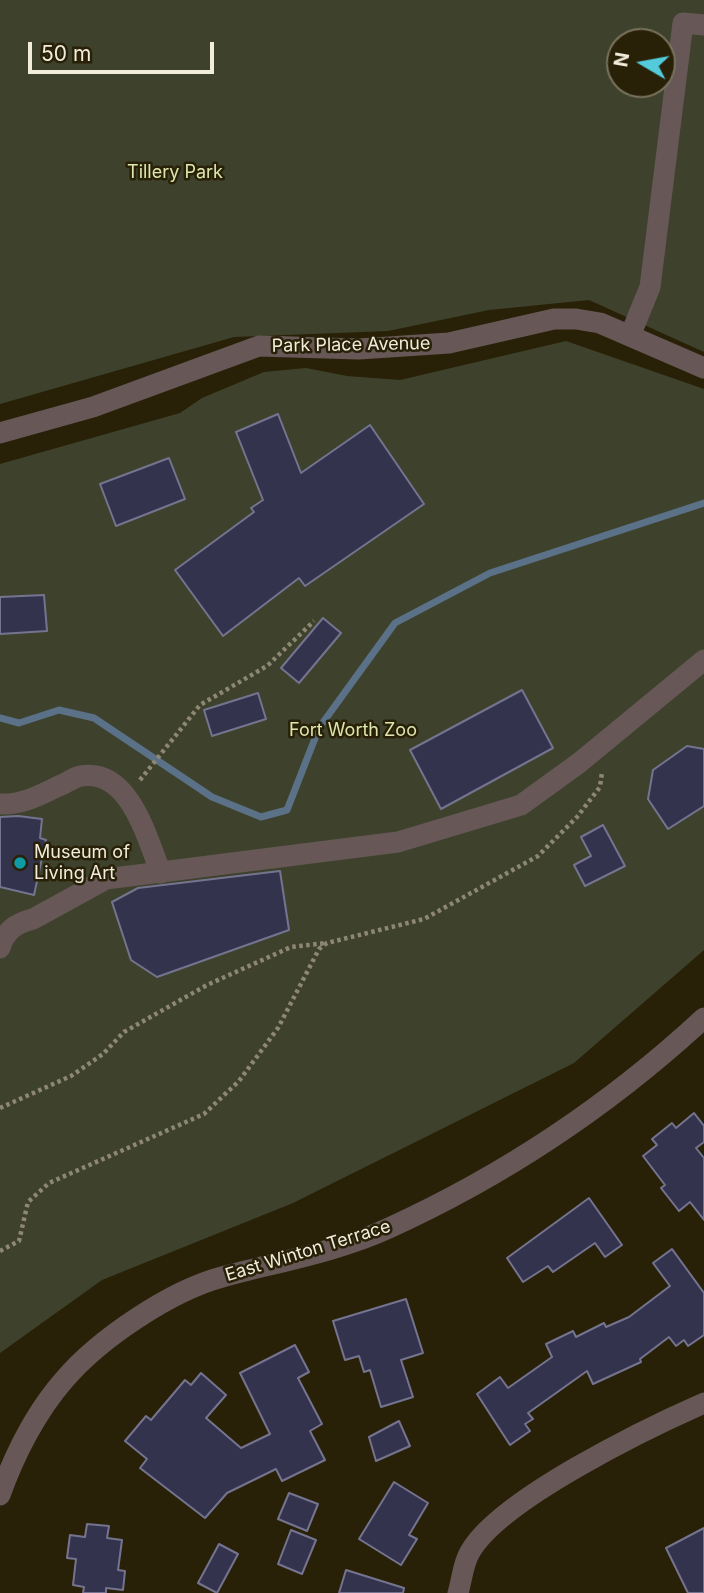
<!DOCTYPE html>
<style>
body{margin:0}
#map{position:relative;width:704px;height:1593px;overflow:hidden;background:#292107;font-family:Inter,sans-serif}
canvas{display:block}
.north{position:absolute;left:606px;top:28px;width:70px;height:70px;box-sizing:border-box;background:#292107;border:2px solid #79725c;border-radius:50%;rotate:280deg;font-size:19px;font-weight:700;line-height:28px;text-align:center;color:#f1ecdc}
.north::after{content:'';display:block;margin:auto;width:24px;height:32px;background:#53cbda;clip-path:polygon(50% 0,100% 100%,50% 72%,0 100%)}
.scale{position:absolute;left:28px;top:42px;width:186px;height:32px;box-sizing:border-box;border:4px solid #f1ecdc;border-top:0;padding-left:9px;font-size:21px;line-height:24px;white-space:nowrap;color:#f1ecdc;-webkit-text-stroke:5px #292107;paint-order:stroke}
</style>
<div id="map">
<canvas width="704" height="1593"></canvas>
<div class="north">N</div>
<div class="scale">50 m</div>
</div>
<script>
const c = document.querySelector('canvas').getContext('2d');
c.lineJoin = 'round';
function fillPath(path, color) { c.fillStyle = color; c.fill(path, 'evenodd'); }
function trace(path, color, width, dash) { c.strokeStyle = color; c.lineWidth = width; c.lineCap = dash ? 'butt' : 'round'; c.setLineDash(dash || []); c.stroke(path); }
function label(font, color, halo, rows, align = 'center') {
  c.font = font + ' Inter,sans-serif'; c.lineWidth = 5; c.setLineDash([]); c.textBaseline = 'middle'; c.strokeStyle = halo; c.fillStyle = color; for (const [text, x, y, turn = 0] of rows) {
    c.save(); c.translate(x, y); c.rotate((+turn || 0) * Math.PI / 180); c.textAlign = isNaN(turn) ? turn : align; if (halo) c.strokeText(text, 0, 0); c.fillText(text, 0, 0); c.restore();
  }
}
const green = new Path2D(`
 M0,0h704v352l-115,-52 -100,10 -101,21 -154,6 -234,67zM620,42h42v42h-42z
 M566,341l138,48v561l-130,113 -281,140 -191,77 -102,73v-889l180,-51 22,-15 62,-26 42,-4 41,8 53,4z`);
const stream = new Path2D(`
 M0,718l19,5 40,-13 35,8 118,79 49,20 26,-7 32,-82 76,-105 95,-50 214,-70`);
const building = new Path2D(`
 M278,414l23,59 69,-48 54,79 -119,82 -6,-8 -76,58 -48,-66 79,-58 -3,-4 12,-8 -27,-68z
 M169,458l16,41 -69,27 -16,-42z
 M44,595l3,36 -47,3v-37z
 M323,618l18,15 -42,50 -18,-15z
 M522,690l31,58 -112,61 -31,-59z
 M258,693l8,26 -54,17 -8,-26z
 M687,746l17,3v57l-36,23 -20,-30 5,-29z
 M18,816l24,3 -2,19 6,2 -12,55 -34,-8v-70z
 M603,825l22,41 -40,20 -11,-21 17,-9 -10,-19z
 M280,871l9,59 -132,47 -26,-17 -19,-58 26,-14z
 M694,1113l10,13v16l-8,6 8,10v62l-14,-18 -11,9 -18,-23 4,-3 -22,-29 14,-11 -5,-6 20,-16 4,5z
 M589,1198l33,47 -17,12 -10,-14 -42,29 -5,-6 -25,16 -16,-24z
 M672,1249l32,44v42l-16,11 -4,-6 -8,6 -7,-9 -29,22 1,3 -48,22 -6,-13 -59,42 5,6 -8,5 5,7 -20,14 -33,-51 23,-17 8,11 44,-31 -6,-13 27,-13 3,6 28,-14 2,4 23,-10 41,-31 -17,-23z
 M406,1299l17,54 -22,7 12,37 -32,10 -11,-37 -6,2 -5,-16 -14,4 -12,-39z
 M295,1345l14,27 -11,6 24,46 -12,7 15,29 -43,21 -6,-12 -49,24 -22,25 -65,-50 7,-9 -22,-18 21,-25 5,4 34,-40 6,5 10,-12 25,22 -20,23 35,30 29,-14 -30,-61z
 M399,1421l11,25 -34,15 -7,-24z
 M394,1482l34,21 -19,32 8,4 -16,26 -42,-26z
 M289,1493l29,11 -11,27 -29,-12z
 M87,1524l22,2 -2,12 15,2 -4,30 7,1 -2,19 -17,-2v5h-23l1,-6 -11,-2 3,-26 -9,-1 3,-23 15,2z
 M704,1528v65h-16l-22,-45z
 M291,1530l25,10 -14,34 -24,-10z
 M219,1544l19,10 -21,39 -19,-10z
 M346,1570l58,18 -1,5h-64z`);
const path = new Path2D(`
 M140,780l60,-75 67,-39 47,-45
 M0,1108l71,-32 32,-22 21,-22 83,-47 84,-38 35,-4
 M0,1251l19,-10 9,-39 21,-19 155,-69 35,-33 39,-53 41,-79 8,-6 97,-24 114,-63 39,-39 23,-30 2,-15`);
const minor = new Path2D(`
 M630,336l20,-49 33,-264 21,2
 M0,433l93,-26 166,-61 100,3 90,-6 105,-24h22l24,4 104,45
 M0,804c23,1 40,-9 61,-19 6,-2 13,-8 20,-9 49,-8 66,63 80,97
 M0,948c5,-18 17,-25 33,-29l73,-40 292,-37 123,-37 58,-42 125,-103
 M0,1495c14,-39 36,-83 64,-115 35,-41 106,-89 158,-103 55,-15 115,-25 167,-49 116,-53 222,-124 315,-210
 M458,1593c4,-13 5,-30 12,-41 29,-52 177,-124 234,-149`);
const markers = [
 [20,863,7,"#0f9aa8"]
];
const parkNames = [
 ["Tillery Park",175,173],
 ["Fort Worth Zoo",353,731]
];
const streetNames = [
 ["Park Place Avenue",351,345,-1],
 ["East Winton Terrace",308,1251,-17]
];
const poiNames = [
 ["Museum of",34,853],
 ["Living Art",34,874]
];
fillPath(green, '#3e422c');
trace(stream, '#5a7188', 7);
fillPath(building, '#34334d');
trace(building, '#747490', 2);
trace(path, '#8e8873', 4.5, [3.5, 3.5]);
trace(minor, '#675857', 21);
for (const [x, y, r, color] of markers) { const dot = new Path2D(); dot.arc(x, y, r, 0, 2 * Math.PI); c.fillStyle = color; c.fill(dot); trace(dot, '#292107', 2.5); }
label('18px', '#dbe7ae', '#292107', parkNames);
label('18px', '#f1ecdc', '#292107', streetNames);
label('18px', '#f1ecdc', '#292107', poiNames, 'left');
</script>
